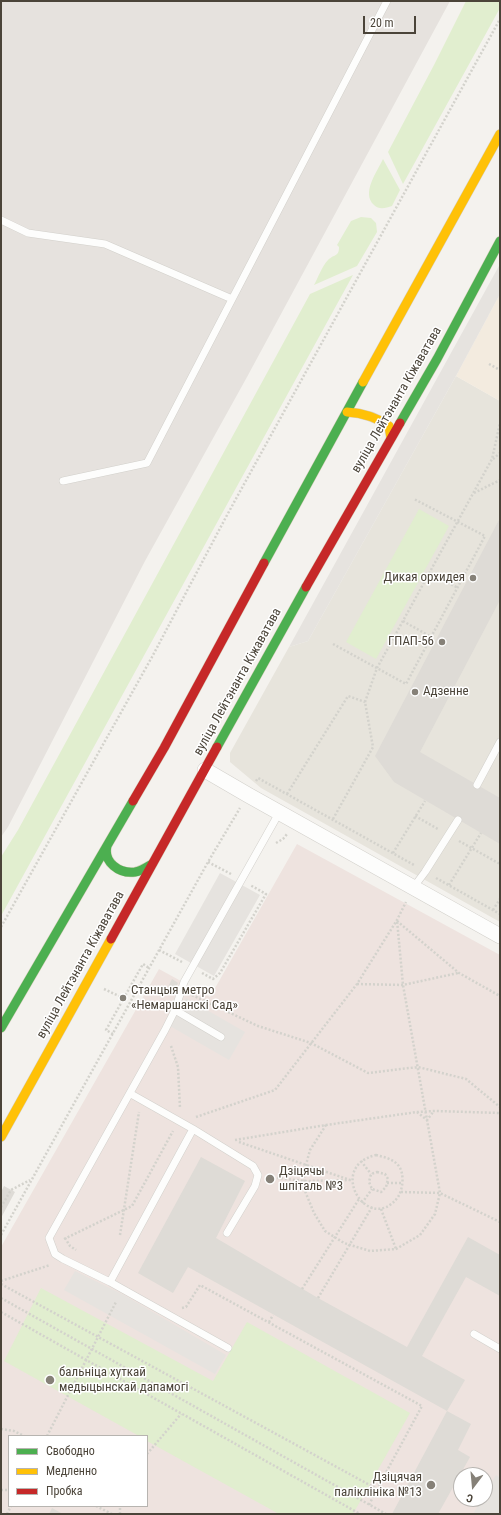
<!DOCTYPE html>
<meta charset="utf-8">
<style>
body{margin:0}
#map{position:relative;width:501px;height:1515px;overflow:hidden;background:#f4f2ee;font-family:"Roboto Condensed",sans-serif}
canvas{display:block}
.frame{position:absolute;inset:0;border:2px solid #4b4439;pointer-events:none}
.legend{position:absolute;left:8px;top:1435px;width:140px;height:72px;box-sizing:border-box;background:#fff;border:1px solid #b7b4b0;margin:0;padding:5px 7px;list-style:none;font-size:12px;color:#4b4439}
.legend li{display:flex;align-items:center;gap:8px;height:20px}
.legend b{width:20px;border:1px solid #b7b4b0}
.north{position:absolute;left:453px;top:1467px;width:40px;height:40px;box-sizing:border-box;background:#fff;border:1px solid #b7b4b0;border-radius:50%;rotate:196deg;font-size:11px;font-weight:700;line-height:16px;text-align:center;color:#4b4439}
.north::after{content:'';display:block;margin:auto;width:14px;height:18px;background:#868178;clip-path:polygon(50% 0,100% 100%,50% 72%,0 100%)}
.scale{position:absolute;left:363px;top:16px;width:53px;height:18px;box-sizing:border-box;border:2px solid #4b4439;border-top:0;padding-left:5px;font-size:12px;line-height:14px;white-space:nowrap;color:#4b4439;-webkit-text-stroke:3px #fff;paint-order:stroke}
</style>
<div id="map">
<canvas width="501" height="1515"></canvas>
<div class="frame"></div>
<ul class="legend">
<li><b style="height:5px;background:#4caf50"></b>Свободно</li>
<li><b style="height:5px;background:#ffc107"></b>Медленно</li>
<li><b style="height:5px;background:#c62828"></b>Пробка</li>
</ul>
<div class="north">С</div>
<div class="scale">20 m</div>
</div>
<script>
const c = document.querySelector('canvas').getContext('2d');
c.lineJoin = 'round';
function fillPath(path, color) { c.fillStyle = color; c.fill(path, 'evenodd'); }
function trace(path, color, width, dash) { c.strokeStyle = color; c.lineWidth = width; c.lineCap = dash ? 'butt' : 'round'; c.setLineDash(dash || []); c.stroke(path); }
function label(font, color, halo, rows, align = 'center') {
  c.font = font + ' "Roboto Condensed",sans-serif'; c.lineWidth = 3; c.setLineDash([]); c.textBaseline = 'middle'; c.strokeStyle = halo; c.fillStyle = color; for (const [text, x, y, turn = 0] of rows) {
    c.save(); c.translate(x, y); c.rotate((+turn || 0) * Math.PI / 180); c.textAlign = isNaN(turn) ? turn : align; if (halo) c.strokeText(text, 0, 0); c.fillText(text, 0, 0); c.restore();
  }
}
const residential = new Path2D(`
 M456,376l44,25v521l-239,-134 -31,-26v-9l59,-106 19,-6z`);
const commercial = new Path2D(`
 M500,294v107l-44,-25z`);
const industrial = new Path2D(`
 M1,1h449l-203,376 -102,184 -137,266 -7,10z`);
const medical = new Path2D(`
 M297,844l203,111v559h-499v-267l158,-278 51,28zM9,1436h138v70h-138zM461,1475h24v24h-24z`);
const green = new Path2D(`
 M466,1h34v7l-97,176 -15,-32 46,-87z
 M383,159l17,31 -8,16c-6,2 -13,4 -18,-1 -13,-12 3,-33 9,-46z
 M361,217l10,1 5,5 1,9 -20,34 -43,19c4,-7 8,-19 14,-25 6,-6 11,-3 11,-13l-2,-2 14,-24z
 M353,275l-352,641v-59l17,-27 292,-536z
 M419,509l30,17 -73,133 -30,-17z
 M41,1288l172,93 34,-59 163,91 -57,101h-74l-132,-73v-5h-8l-135,-75z`);
const parking = new Path2D(`
 M500,264v30l-44,82 -148,265 -19,6z
 M220,873l40,22 -46,81 -39,-22z
 M186,998l59,34 -16,28 -59,-34z
 M75,1271l47,23 104,61 -11,19 -151,-84z
 M496,1475l4,3v36h-27l9,-15h3v-5z`);
const building = new Path2D(`
 M500,518v82l-80,152 80,46v46l-106,-62 -19,-26z
 M172,979l6,4 -5,10 -6,-4z
 M201,1157l44,24 -29,57 102,60 89,49 61,-110 32,18v41l-34,-19 -44,79 43,24 -18,31 -259,-144 -15,26 -35,-20z
 M4,1186l11,6 -14,26v-26z
 M447,1411l24,13 -13,26 12,7 -32,57h-46z
 M52,1508l11,6h-14z`);
const path = new Path2D(`
 M489,364l11,6
 M493,459l7,-6
 M474,493l26,-13
 M430,573l28,15
 M403,621l28,16
 M333,644l73,40 79,-148 -71,-37
 M256,781l2,-3 156,87
 M287,794l61,-98 17,6
 M415,816l23,13
 M333,819l40,-72 -8,-45 12,-34 115,-209 8,-36
 M459,841l41,23
 M276,843l7,-4 4,-5
 M393,853l32,-52
 M208,862l23,12
 M436,878l64,36
 M449,885l32,-52
 M493,910l7,-11
 M397,921l62,52 41,23
 M1,927l151,-270 74,-140 274,-498
 M159,950l23,12
 M202,973l11,6 7,-6 46,-79 -16,-9
 M357,984l46,1 55,-12
 M104,989l19,9
 M192,995l66,31 53,17 57,30 50,-6 48,12 34,28
 M113,1034l-7,-4 37,-66 6,4
 M171,1046l7,21 2,41
 M417,1112l10,8 7,-9
 M196,1117l79,-27 82,-106 40,-64 9,-18
 M326,1125l-16,25 -6,22 1,19 9,22 11,18 19,12 26,8 26,-2 24,-14 15,-21 5,-21 -37,-208 -6,-65
 M235,1140l91,-15 91,-13 18,-1 65,2
 M239,1142l111,38
 M376,1155c8,2 17,4 22,10 7,8 5,24 0,32 -29,39 -73,-30 -22,-42z
 M361,1161l10,13
 M377,1172l8,2 3,5 -2,8 -5,5 -9,-3 -3,-7 2,-8z
 M269,1177l36,4 47,-1
 M387,1183h15
 M401,1192l39,1 60,29
 M362,1203l10,-14
 M1,1207l10,-17 19,-10
 M381,1209l15,40
 M1,1235l207,-373 32,-54
 M120,1235l19,-123
 M65,1238l5,8 6,4
 M64,1239l68,-33 41,-75
 M1,1281l49,-16
 M1,1284l376,205 -8,16
 M302,1289l57,-90
 M1,1298l385,216
 M318,1298l54,-91
 M182,1308l4,-1 14,-22 222,121 -45,83
 M1,1312l359,202
 M269,1322l4,-7
 M1,1429l13,2 10,5
 M47,1436l69,-134
 M147,1454l34,-40
 M1,1490h8
 M96,1506l16,8
 M7,1514l4,-8
 M120,1514v-8`);
const lane = new Path2D(`
 M1,220l27,13 77,11 127,55
 M63,481l84,-18 240,-462
 M477,785l23,-43
 M413,888l12,-16 33,-52
 M175,1010l46,27
 M193,1129l60,37 5,9 -3,11 -28,47
 M110,1282l83,-153 -62,-35
 M474,1334l26,15
 M228,1348l-118,-66 -47,-23 -8,-5 -6,-16 116,-208 10,-20 9,-28 95,-169`);
const street = new Path2D(`
 M205,770l43,25 252,141`);
const fast = new Path2D(`
 M400,423l37,-64 63,-118
 M264,563l99,-181
 M217,747l89,-160
 M107,846c-4,16 12,28 28,26 6,-1 12,-5 17,-8
 M1,1028l132,-227`);
const slow = new Path2D(`
 M363,382l137,-248
 M347,412c16,1 29,5 42,14l2,12
 M1,1137l110,-198`);
const jam = new Path2D(`
 M306,587l94,-164
 M133,801l31,-53 100,-185
 M111,939l106,-192`);
const markers = [
 [473,578,4,"#868178"],
 [442,642,4,"#868178"],
 [415,692,4,"#868178"],
 [123,998,4,"#868178"],
 [270,1179,5,"#868178"],
 [50,1380,5,"#868178"],
 [431,1485,5,"#868178"]
];
const streetNames = [
 ["вуліца Лейтэнанта Кіжаватава",397,400,-60],
 ["вуліца Лейтэнанта Кіжаватава",238,682,-61],
 ["вуліца Лейтэнанта Кіжаватава",81,965,-61]
];
const poiNames = [
 ["Дикая орхидея",465,578,"right"],
 ["ГПАП-56",434,642,"right"],
 ["Адзенне",423,692],
 ["Станцыя метро",131,991],
 ["«Немаршанскі Сад»",131,1006],
 ["Дзіцячы",279,1172],
 ["шпіталь №3",279,1187],
 ["бальніца хуткай",59,1373],
 ["медыцынскай дапамогі",59,1388],
 ["Дзіцячая",422,1478,"right"],
 ["паліклініка №13",422,1493,"right"]
];
fillPath(residential, '#e7e4dc');
fillPath(commercial, '#f3ebdf');
fillPath(industrial, '#e6e2de');
fillPath(medical, '#eee3df');
fillPath(green, '#e1eecf');
fillPath(parking, '#e6e3df');
fillPath(building, '#dedbd6');
trace(lane, '#d2d0cb', 8);
trace(street, '#d2d0cb', 16);
trace(fast, '#d6cebb', 10);
trace(slow, '#d6cebb', 10);
trace(jam, '#d6cebb', 10);
trace(path, '#d3d2cc', 2.5, [2, 2]);
trace(lane, '#fdfdfc', 7);
trace(street, '#fdfdfc', 15);
trace(fast, '#4caf50', 9);
trace(slow, '#ffc107', 9);
trace(jam, '#c62828', 9);
for (const [x, y, r, color] of markers) { const dot = new Path2D(); dot.arc(x, y, r, 0, 2 * Math.PI); c.fillStyle = color; c.fill(dot); trace(dot, '#fff', 1.5); }
label('13px', '#4b4439', '#fff', streetNames);
label('13px', '#4b4439', '#fff', poiNames, 'left');
</script>
